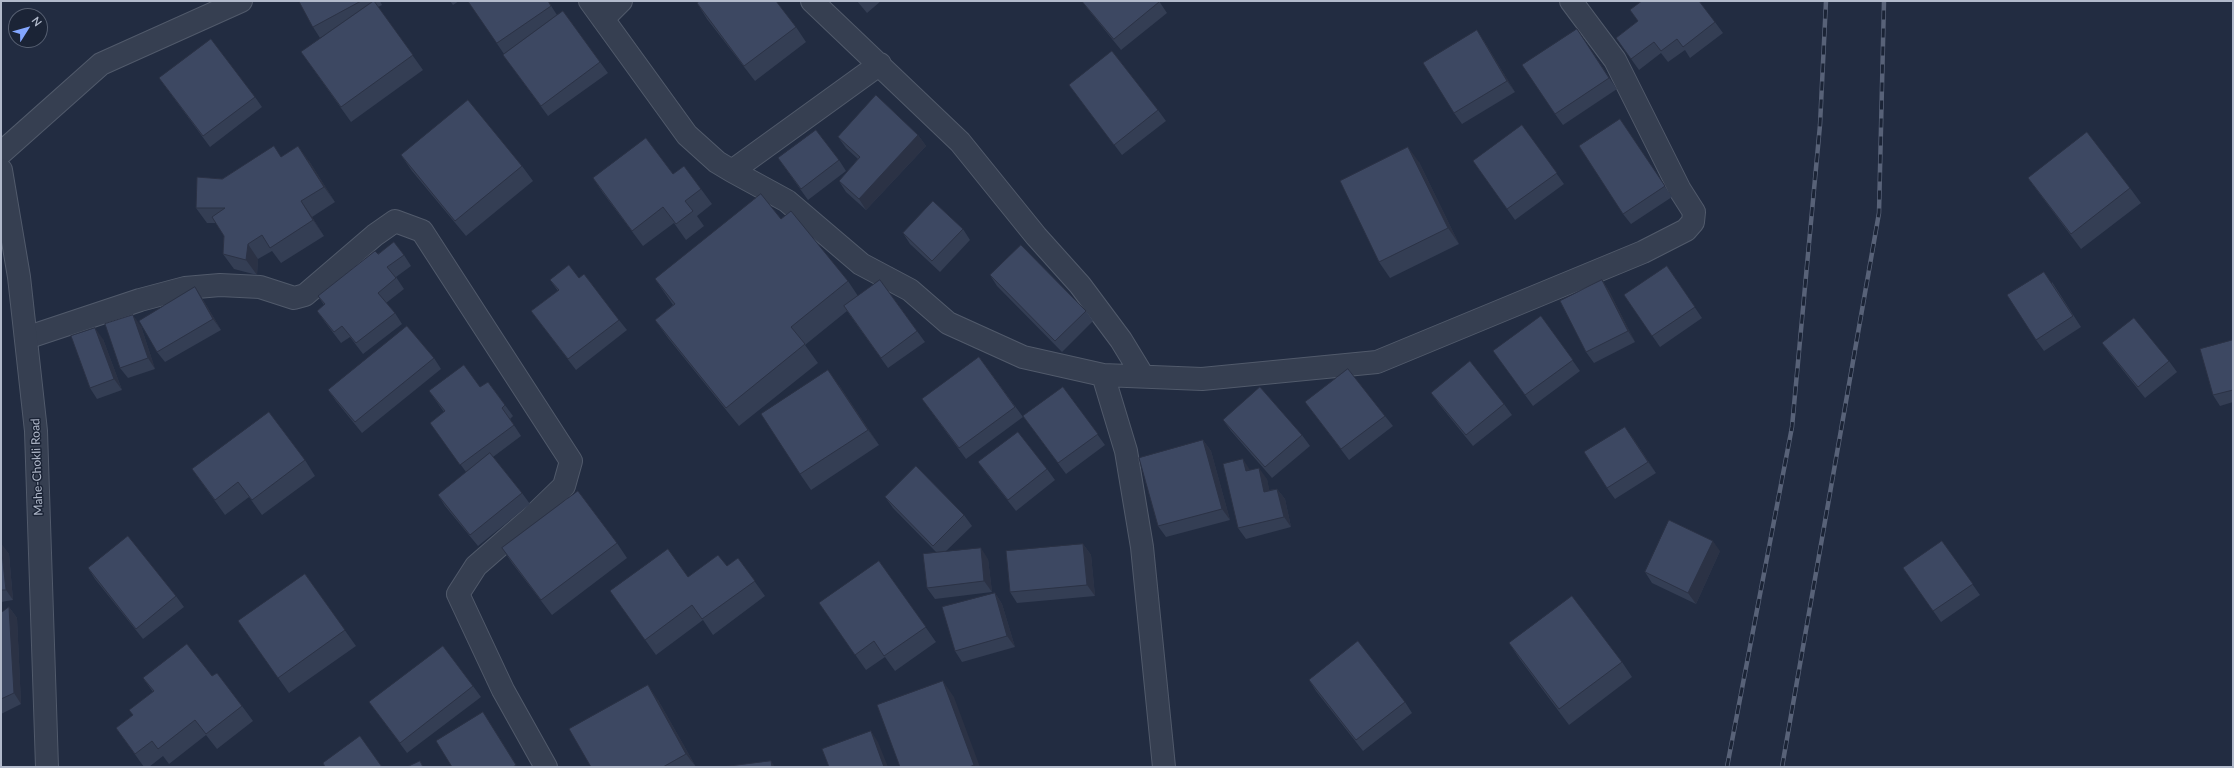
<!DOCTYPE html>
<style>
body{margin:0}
#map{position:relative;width:2234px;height:768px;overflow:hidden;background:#222c41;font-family:Lato,sans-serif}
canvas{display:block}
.frame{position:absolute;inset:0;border:2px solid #b2bacb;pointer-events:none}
.north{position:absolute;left:8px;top:8px;width:40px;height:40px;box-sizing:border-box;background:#1b2436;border:1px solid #576072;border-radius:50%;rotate:53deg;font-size:11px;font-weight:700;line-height:16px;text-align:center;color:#b2bacb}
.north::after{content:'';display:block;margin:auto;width:14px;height:18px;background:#84a7ff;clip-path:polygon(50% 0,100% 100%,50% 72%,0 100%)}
</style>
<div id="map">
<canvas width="2234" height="768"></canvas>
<div class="frame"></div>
<div class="north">N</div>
</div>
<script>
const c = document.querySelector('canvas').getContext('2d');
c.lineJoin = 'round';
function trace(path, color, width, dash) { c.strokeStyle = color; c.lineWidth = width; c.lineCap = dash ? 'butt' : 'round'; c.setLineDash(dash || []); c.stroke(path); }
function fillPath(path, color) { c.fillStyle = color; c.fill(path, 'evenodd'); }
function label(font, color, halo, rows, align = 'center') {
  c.font = font + ' Lato,sans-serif'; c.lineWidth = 3; c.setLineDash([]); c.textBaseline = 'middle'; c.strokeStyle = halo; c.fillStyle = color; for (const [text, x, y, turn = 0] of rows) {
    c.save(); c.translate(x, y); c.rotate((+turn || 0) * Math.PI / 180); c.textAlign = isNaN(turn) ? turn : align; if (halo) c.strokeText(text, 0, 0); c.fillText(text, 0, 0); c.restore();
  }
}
const minor = new Path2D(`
 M590,1l97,134 30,27 15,9 148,-107
 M812,1l148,141 76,94 44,49 41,55 22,36
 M603,19l18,-18
 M1,153l100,-89 140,-63
 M732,171l55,30 74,63 49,26 38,33 75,34 80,18
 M26,338l114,-38 45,-12 35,-3 40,2 34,11 11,-3 70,-60 20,-14 27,10 149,230 -7,25 -33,32 -55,48 -18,28 45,96 43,77
 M1164,767l-22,-220 -16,-96 -23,-76 99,4 175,-17 266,-110 43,-22 7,-8 1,-10 -14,-22 -65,-130 -44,-59`);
const tertiary = new Path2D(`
 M1,170l18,107 17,154 11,336`);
const rail = new Path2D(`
 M1727,767l65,-340 28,-302 6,-124
 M1782,767l97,-554 5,-212`);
const wall = new Path2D(`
 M299,1h81l2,4 -4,2 45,63 -72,52 -50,-70 26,-18 -7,4 -7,-11z
 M450,1h9l-6,4z
 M468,1h80l9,14 43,47 8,11 -60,43 -45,-61 12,-8 -11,7z
 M857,1h24l-14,12z
 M1082,1h77l8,12 -46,37 -34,-42z
 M697,3l99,24 10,15 -51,39 -48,-62z
 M1630,10l85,12 8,11 -33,25 -5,-8 -17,12 -7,-9 -22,17 -23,-32 22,-17z
 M1584,40l33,49 -54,36 -8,-11z
 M1484,41l31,51 -53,32 -8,-11z
 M159,78l96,19 7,10 -52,40z
 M1069,85l89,25 8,11 -44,34z
 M1620,119l52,78 -41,27 -8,-10z
 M1522,125l42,59 -49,36 -42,-59z
 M918,135l8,11 -60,64 -20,-18 -7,-11 19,-22 -12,-11 -8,-11z
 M401,155l121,11 11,15 -67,55 -54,-65z
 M281,157l28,4 26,41 -23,15 12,19 -43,27 -9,-12 -14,8 -1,16 -23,-6 -11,-15 1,-18 -8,-13h-9l-11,-15 26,-29z
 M778,158l61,2 7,11 -38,29z
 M1419,162l40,82 -69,34 -11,-16z
 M673,174l28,15 11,15 -15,12 7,10 -18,14 -12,-17 -31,23 -40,-53 -10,-15z
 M2028,178l102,10 11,15 -60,46 -42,-56z
 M781,219l67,62 10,15 22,-16 45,62 -37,26 -41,-57 -42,34 13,18 -79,63 -71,-88 -13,-18 18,-15 -18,-26z
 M963,229l7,11 -30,32 -30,-28 -7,-11z
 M378,254l26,1 7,11 -15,11 8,12 -18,14 9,10 7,11 -39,30 -13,-17 -9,6 -16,-21 -8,-11 7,-6 -6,-9z
 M1667,266l35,52 -42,29 -36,-52z
 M990,275l96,36 7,10 -31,31 -65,-66z
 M579,278l40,42 8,10 -51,40 -45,-59 27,-20 -8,-11z
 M1602,280l7,11 26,51 -41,21 -8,-11z
 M2052,282l29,45 -37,24 -8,-11z
 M195,287l7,11 19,32 -56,32 -8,-10z
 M1541,316l39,55 -47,35 -40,-55z
 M141,326l14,43 -27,9 -8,-10z
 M103,339l19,51 -25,9 -7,-11z
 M2233,340v62l-13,4 -7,-11z
 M2102,343l67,18 8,11 -32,26 -35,-44z
 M979,357l44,60 -57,42 -44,-60z
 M434,358l7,11 -79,64 -26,-32 -8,-11z
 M488,382l25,34 -3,3 11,17 -28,21 29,36 8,11 -52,42 -33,-40 -7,-11 28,-23 -36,-49 14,-11 -15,-21 51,-4z
 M839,385l40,60 -68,45 -11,-16z
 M1063,387l42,58 -39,29 -43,-58z
 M1431,393l73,11 8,11 -39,31 -34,-42z
 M1305,402l80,14 8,10 -44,34z
 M1223,420l79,15 8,11 -38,32 -41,-47z
 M1633,438l23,35 -41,26 -8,-11z
 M1203,440l8,11 19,69 -64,17 -8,-11z
 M305,460l10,16 -53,39 -13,-18 -24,18 -33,-46z
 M978,462l69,7 8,11 -39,31 -30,-38z
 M1250,470l17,9 2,11 8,-1 8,10 6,28 -45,12 -8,-11z
 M885,497l79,18 8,11 -27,26 43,7 4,33 -57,7 -8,-11 10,-35 -44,-45z
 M1942,541l38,54 -39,27 -38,-54z
 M617,543l10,15 -75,57 -40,-52 -10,-15z
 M1,544l8,10 4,46 -12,2z
 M1083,544l8,11 4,41 -78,7 -7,-11z
 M1720,551l-24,53 -44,-21 -7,-11z
 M738,558l27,38 -52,39 -10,-15 -47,35 -46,-64 78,-14 39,-11z
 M879,561l57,81 -41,29 -10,-14 -19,13 -47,-67z
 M88,568l88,28 8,11 -41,32 -48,-60z
 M305,574l51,72 -67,47 -51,-72z
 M995,593l7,11 13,43 -53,15 -7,-11z
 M9,607l8,11 4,86 -20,10v-101z
 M1509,643l113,19 10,15 -63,48 -50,-67z
 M212,676l30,30 11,15 -36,28 -11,-14 -37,29 -6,-8 -14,11h-5l-28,-39 17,-13 20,-23 -10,-14z
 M1309,680l96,22 7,11 -49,38 -47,-60z
 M473,686l8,11 -74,56 -38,-51z
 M658,700l38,67h-105z`);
const shadedWall = new Path2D(`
 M1577,29l7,11 33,49 -8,-11z
 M1477,30l7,11 31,51 -8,-11z
 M1620,119l7,11 45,67 -7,-11z
 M918,135l8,11 -60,64 -7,-11z
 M298,146l11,15 26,41 -11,-15z
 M1408,147l11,15 40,82 -11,-16z
 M301,201l11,16 12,19 -11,-16z
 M248,244l10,15 -1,16 -11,-15z
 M1602,280l7,11 26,51 -7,-11z
 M195,287l7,11 19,32 -8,-11z
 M133,315l8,11 14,43 -7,-11z
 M95,328l8,11 19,51 -8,-11z
 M828,370l11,15 40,60 -11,-15z
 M1625,427l8,11 23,35 -8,-11z
 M1203,440l8,11 19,69 -8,-11z
 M1243,459l7,11 -4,1z
 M1259,468l8,11 5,23 -8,-10z
 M1277,489l8,10 6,28 -7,-10z
 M1713,541l7,10 -24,53 -8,-11z
 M1,543l8,11 4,46 -7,-10z
 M1083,544l8,11 4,41 -8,-11z
 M981,548l7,11 4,33 -8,-11z
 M995,593l7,11 13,43 -8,-11z
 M9,607l8,11 4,86 -7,-11z
 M943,681l11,16 26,70h-5l-1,-2z
 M648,685l10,15 38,67 -10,-13z
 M483,712l35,55 -2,-2z
 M871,731l7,11 10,25h-4z
 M771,761l4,6h-3z`);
const building = new Path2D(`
 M299,1h62l-48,26z
 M374,1l39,54 -72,52 -40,-55z
 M468,1h80l3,5 -54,37z
 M700,1h76l20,26 -52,39 -47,-63z
 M1082,1h77v1l-45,37z
 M1642,1h57l16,21 -32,25 -6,-8 -16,12 -7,-9 -23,17 -15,-21 22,-17 -8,-11z
 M563,11l37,51 -59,44 -38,-51z
 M1577,29l32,49 -54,36 -33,-49z
 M1477,30l30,51 -53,32 -31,-50z
 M211,39l44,58 -52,39 -44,-58z
 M1112,51l46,59 -44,35 -45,-60z
 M876,95l42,40 -59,64 -20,-18 21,-24 -22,-20z
 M468,100l54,66 -67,55 -54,-66z
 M1620,119l45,67 -42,28 -44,-68z
 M1522,125l35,48 -50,36 -34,-48z
 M816,130l23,30 -38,29 -23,-31z
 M2087,132l43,56 -59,46 -43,-56z
 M646,138l27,36 11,-8 17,23 -16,12 8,10 -17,13 -13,-17 -31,24 -39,-53z
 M274,146l7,11 17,-11 26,41 -23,14 12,19 -43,28 -8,-13 -14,9 -2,16 -23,-6 1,-18 -12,-19 13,-9h-29l1,-31 25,2z
 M1408,147l40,81 -69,34 -39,-81z
 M761,194l20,25 10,-8 57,70 -57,46 14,17 -79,64 -71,-88 20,-16 -20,-25z
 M933,201l30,28 -31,32 -29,-28z
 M394,242l10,13 -17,12 9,11 -18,15 17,20 -39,30 -14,-17 -8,6 -17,-21 8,-7 -7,-8 57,-45 3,3z
 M1021,245l65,66 -31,30 -65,-66z
 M569,265l10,13 5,-4 35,46 -51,39 -37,-48 28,-21 -9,-10z
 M1667,266l28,41 -43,29 -28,-41z
 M2044,272l29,44 -37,24 -29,-45z
 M880,280l37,51 -36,27 -37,-52z
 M1602,280l26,51 -42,21 -26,-51z
 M195,287l18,32 -56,33 -18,-31z
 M133,315l15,43 -28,10 -15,-44z
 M1541,316l32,44 -48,35 -32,-44z
 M2134,318l35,43 -31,26 -36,-44z
 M407,326l27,32 -79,64 -27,-32z
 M95,328l19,51 -24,9 -19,-52z
 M2233,340v50l-20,5 -13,-46z
 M979,357l36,50 -56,41 -37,-49z
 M1470,361l34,43 -38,31 -35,-42z
 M464,365l16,22 8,-5 17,23 -3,3 12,17 -54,40 -30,-42 15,-12 -16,-20z
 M1348,369l37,47 -44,33 -36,-47z
 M828,370l40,60 -68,44 -39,-60z
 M1063,387l35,47 -40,29 -35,-47z
 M1260,387l42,48 -37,32 -42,-47z
 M269,412l36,48 -53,40 -14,-18 -23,18 -23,-31z
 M1625,427l23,35 -41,26 -23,-36z
 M1018,432l29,37 -39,31 -30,-38z
 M1203,440l19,69 -64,17 -19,-68z
 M490,453l32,40 -52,42 -32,-40z
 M1243,459l3,12 13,-3 5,24 13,-3 7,28 -46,11 -15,-64z
 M916,466l48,49 -31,31 -48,-49z
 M578,491l39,52 -76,57 -39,-52z
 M1669,520l44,21 -25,52 -43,-21z
 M128,536l48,60 -40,33 -48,-61z
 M1942,541l31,43 -40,27 -30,-43z
 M1,544l5,46h-5z
 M1083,544l4,41 -77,7 -4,-41z
 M981,548l3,33 -57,7 -4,-34z
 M668,549l20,28 30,-22 9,11 11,-8 17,23 -53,38 -10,-14 -47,35 -35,-49z
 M879,561l47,66 -42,29 -10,-15 -19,14 -36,-52z
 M305,574l40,56 -67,48 -40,-57z
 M995,593l12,43 -52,15 -13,-44z
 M1572,596l50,66 -63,47 -50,-66z
 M9,607l5,86 -13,6v-86z
 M1358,641l47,61 -49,38 -47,-60z
 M187,644l25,32 5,-3 25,33 -36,28 -11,-14 -37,29 -6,-8 -17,13 -19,-26 17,-13 -4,-5 25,-19 -11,-13z
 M443,646l30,40 -73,57 -31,-41z
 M943,681l31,84 -5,2h-69l-23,-62z
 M648,685l38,69 -23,13h-72l-22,-38z
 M483,712l33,53 -3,2h-61l-16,-26z
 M871,731l13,36h-55l-7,-18z
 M360,736l22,31h-57l-2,-4z
 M420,761l3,6h-16z
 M771,761l1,6h-50z`);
const streetNames = [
 ["Mahe-Chokli Road",37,467,-92]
];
trace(minor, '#515a6b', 24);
trace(tertiary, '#515a6b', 24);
trace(minor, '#363f51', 22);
trace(tertiary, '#363f51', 22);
trace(rail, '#586278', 4.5);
trace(rail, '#1b2436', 3, [9]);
fillPath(wall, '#343e54');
fillPath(shadedWall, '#2b3245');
fillPath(building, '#3d4862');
trace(building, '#2b3245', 1);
label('12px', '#b2bacb', '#1b2436', streetNames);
</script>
